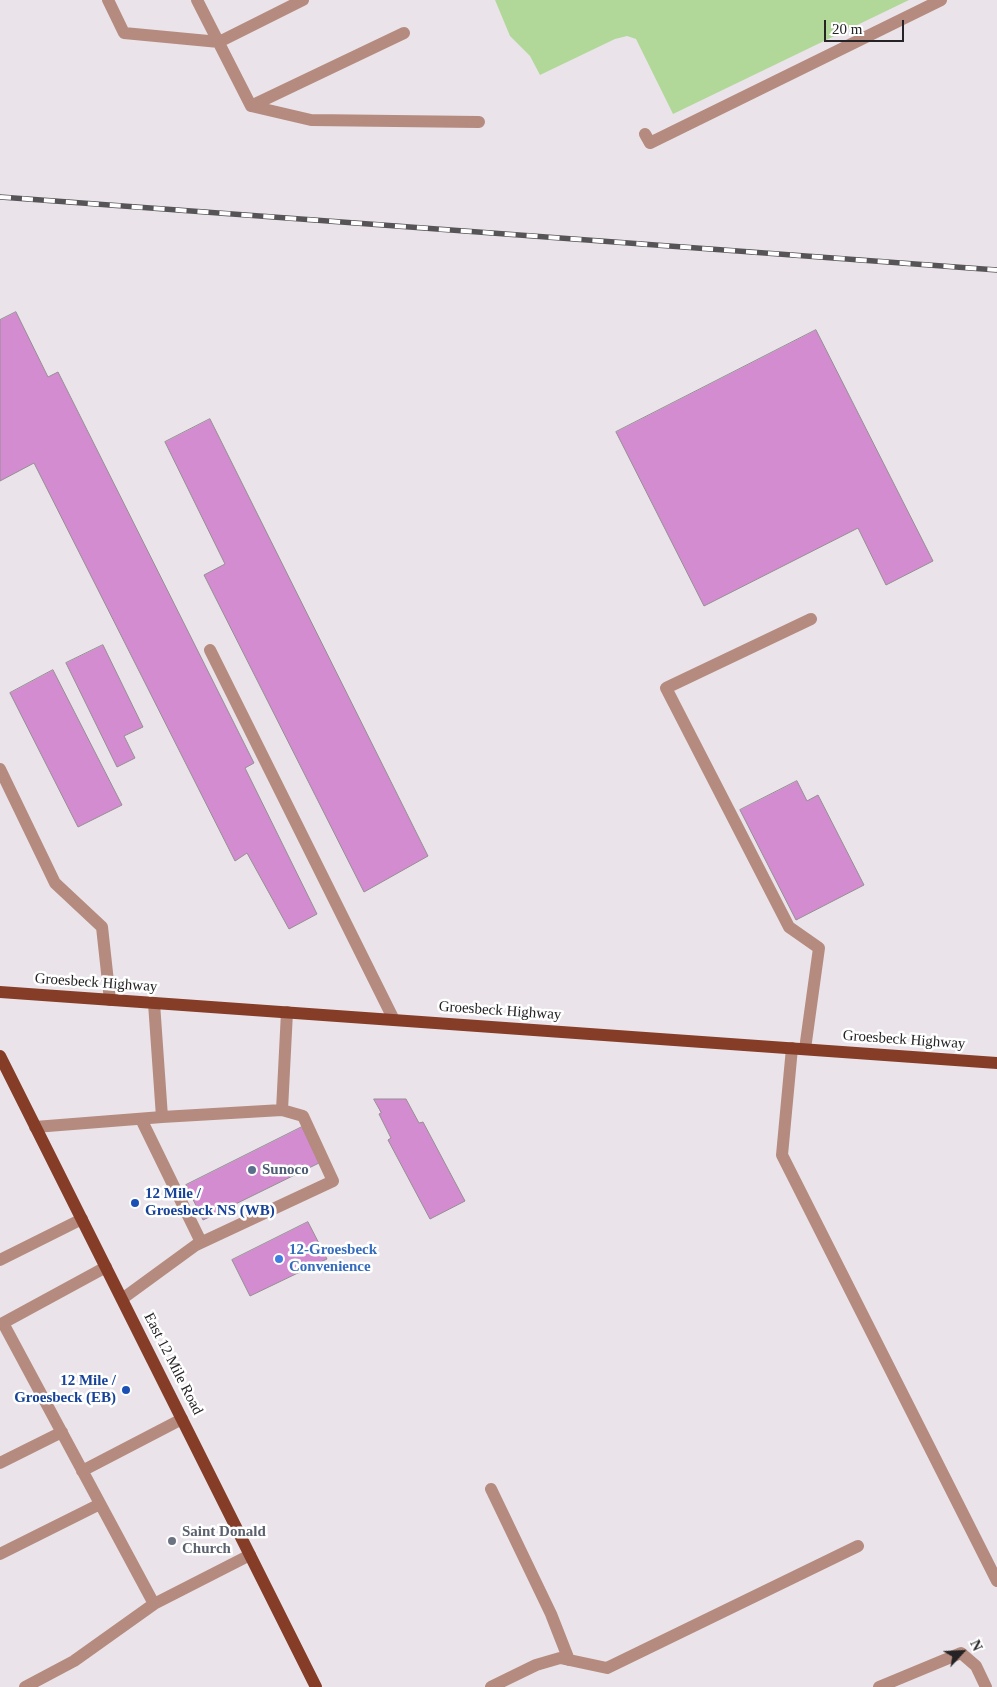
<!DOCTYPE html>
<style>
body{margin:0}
#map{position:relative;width:997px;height:1687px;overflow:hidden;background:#eae4ea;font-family:Georgia,serif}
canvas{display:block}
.north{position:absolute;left:937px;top:1627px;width:50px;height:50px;-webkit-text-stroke:4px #fff;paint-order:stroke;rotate:65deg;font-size:14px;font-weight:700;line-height:20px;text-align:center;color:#252325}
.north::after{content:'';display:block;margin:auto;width:18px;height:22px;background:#252325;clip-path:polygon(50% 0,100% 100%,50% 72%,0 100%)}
.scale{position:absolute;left:824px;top:20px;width:80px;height:22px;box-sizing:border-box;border:2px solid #252325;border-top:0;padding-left:6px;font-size:15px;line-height:18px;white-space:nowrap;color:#252325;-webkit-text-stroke:4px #fff;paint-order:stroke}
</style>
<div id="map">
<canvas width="997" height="1687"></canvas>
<div class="north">N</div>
<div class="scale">20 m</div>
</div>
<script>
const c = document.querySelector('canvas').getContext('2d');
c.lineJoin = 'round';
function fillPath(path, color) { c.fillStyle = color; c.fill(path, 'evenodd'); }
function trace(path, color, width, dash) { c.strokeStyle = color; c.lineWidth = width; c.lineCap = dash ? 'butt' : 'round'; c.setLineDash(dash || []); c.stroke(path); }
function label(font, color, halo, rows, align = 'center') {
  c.font = font + ' Georgia,serif'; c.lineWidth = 5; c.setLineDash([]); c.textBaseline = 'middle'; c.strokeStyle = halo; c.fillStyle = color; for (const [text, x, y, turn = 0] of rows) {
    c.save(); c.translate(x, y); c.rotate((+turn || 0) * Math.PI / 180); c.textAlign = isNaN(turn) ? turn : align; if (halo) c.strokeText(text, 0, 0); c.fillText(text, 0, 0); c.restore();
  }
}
const green = new Path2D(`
 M495,0h414l-236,114 -37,-75 -9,-3 -12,3 -75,36 -10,-19 -20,-20z`);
const building = new Path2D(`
 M16,312l32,65 10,-5 196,391 -9,5 72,146 -28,15 -42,-76 -12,8 -201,-398 -34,18v-161z
 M816,330l117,231 -47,24 -28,-57 -154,78 -88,-174z
 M210,419l218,437 -64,36 -160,-317 21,-11 -60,-122z
 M103,645l40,82 -19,9 11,22 -18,9 -51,-104z
 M53,670l69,135 -44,22 -68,-134z
 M797,781l10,20 11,-6 46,90 -68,35 -56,-110z
 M374,1099h32l13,24 4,-1 42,79 -35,18 -42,-79 3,-2 -12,-24 2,-1z
 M302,1127l17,36 -116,57 -17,-35z
 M308,1222l19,37 -77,37 -18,-36z`);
const minor = new Path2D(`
 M108,0l16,33 95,9 84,-42
 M197,0l54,106 153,-73
 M251,106l60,14 168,2
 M645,134l5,9 291,-143
 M210,650l184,370
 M0,769l55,114 47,44 8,73
 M792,1048l-10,107 215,426
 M805,1049l14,-101 -30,-21 -123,-239 145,-69
 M162,1117l120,-7 5,-98
 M141,1119l60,123
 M35,1127l127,-10 -8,-114
 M0,1260l82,-41
 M106,1267l-103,56 151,281
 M122,1299l74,-54 137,-64 -30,-65 -21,-6
 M0,1463l62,-31
 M82,1471l100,-52
 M491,1489l60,125 18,46
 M0,1554l100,-50
 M25,1687l49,-26 80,-57 96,-49
 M491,1687l45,-22 24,-7 47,10 251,-122
 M879,1687l82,-34 15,13 10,21`);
const major = new Path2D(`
 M0,992l997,71
 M0,1056l316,631`);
const rail = new Path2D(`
 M0,197l997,73`);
const markers = [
 [252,1170,5,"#5c6f8a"],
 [135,1203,5,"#1a4fb4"],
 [279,1259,5,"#3f7fe0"],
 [126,1390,5,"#1a4fb4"],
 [172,1541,5,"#6b7280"]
];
const streetNames = [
 ["Groesbeck Highway",96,983,4],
 ["Groesbeck Highway",500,1011,4],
 ["Groesbeck Highway",904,1040,4],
 ["East 12 Mile Road",173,1364,63]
];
const serviceNames = [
 ["Sunoco",262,1170]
];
const transitNames = [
 ["12 Mile /",145,1194],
 ["Groesbeck NS (WB)",145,1211],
 ["12 Mile /",116,1381,"right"],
 ["Groesbeck (EB)",116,1398,"right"]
];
const shopNames = [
 ["12-Groesbeck",289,1250],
 ["Convenience",289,1267]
];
const worshipNames = [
 ["Saint Donald",182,1532],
 ["Church",182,1549]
];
fillPath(green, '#b2d899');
fillPath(building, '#d48cd0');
trace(building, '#948e93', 1);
trace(minor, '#b68b7f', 12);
trace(major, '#863d28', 12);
trace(rail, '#575457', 5.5);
trace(rail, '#fff', 4, [11]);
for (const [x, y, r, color] of markers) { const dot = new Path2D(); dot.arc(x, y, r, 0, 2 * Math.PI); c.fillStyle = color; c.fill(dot); trace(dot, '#fff', 2); }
label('15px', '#252325', '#fff', streetNames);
label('bold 15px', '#4e5e75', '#fff', serviceNames, 'left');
label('bold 15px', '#164399', '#fff', transitNames, 'left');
label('bold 15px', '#366cbe', '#fff', shopNames, 'left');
label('bold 15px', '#5b616d', '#fff', worshipNames, 'left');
</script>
